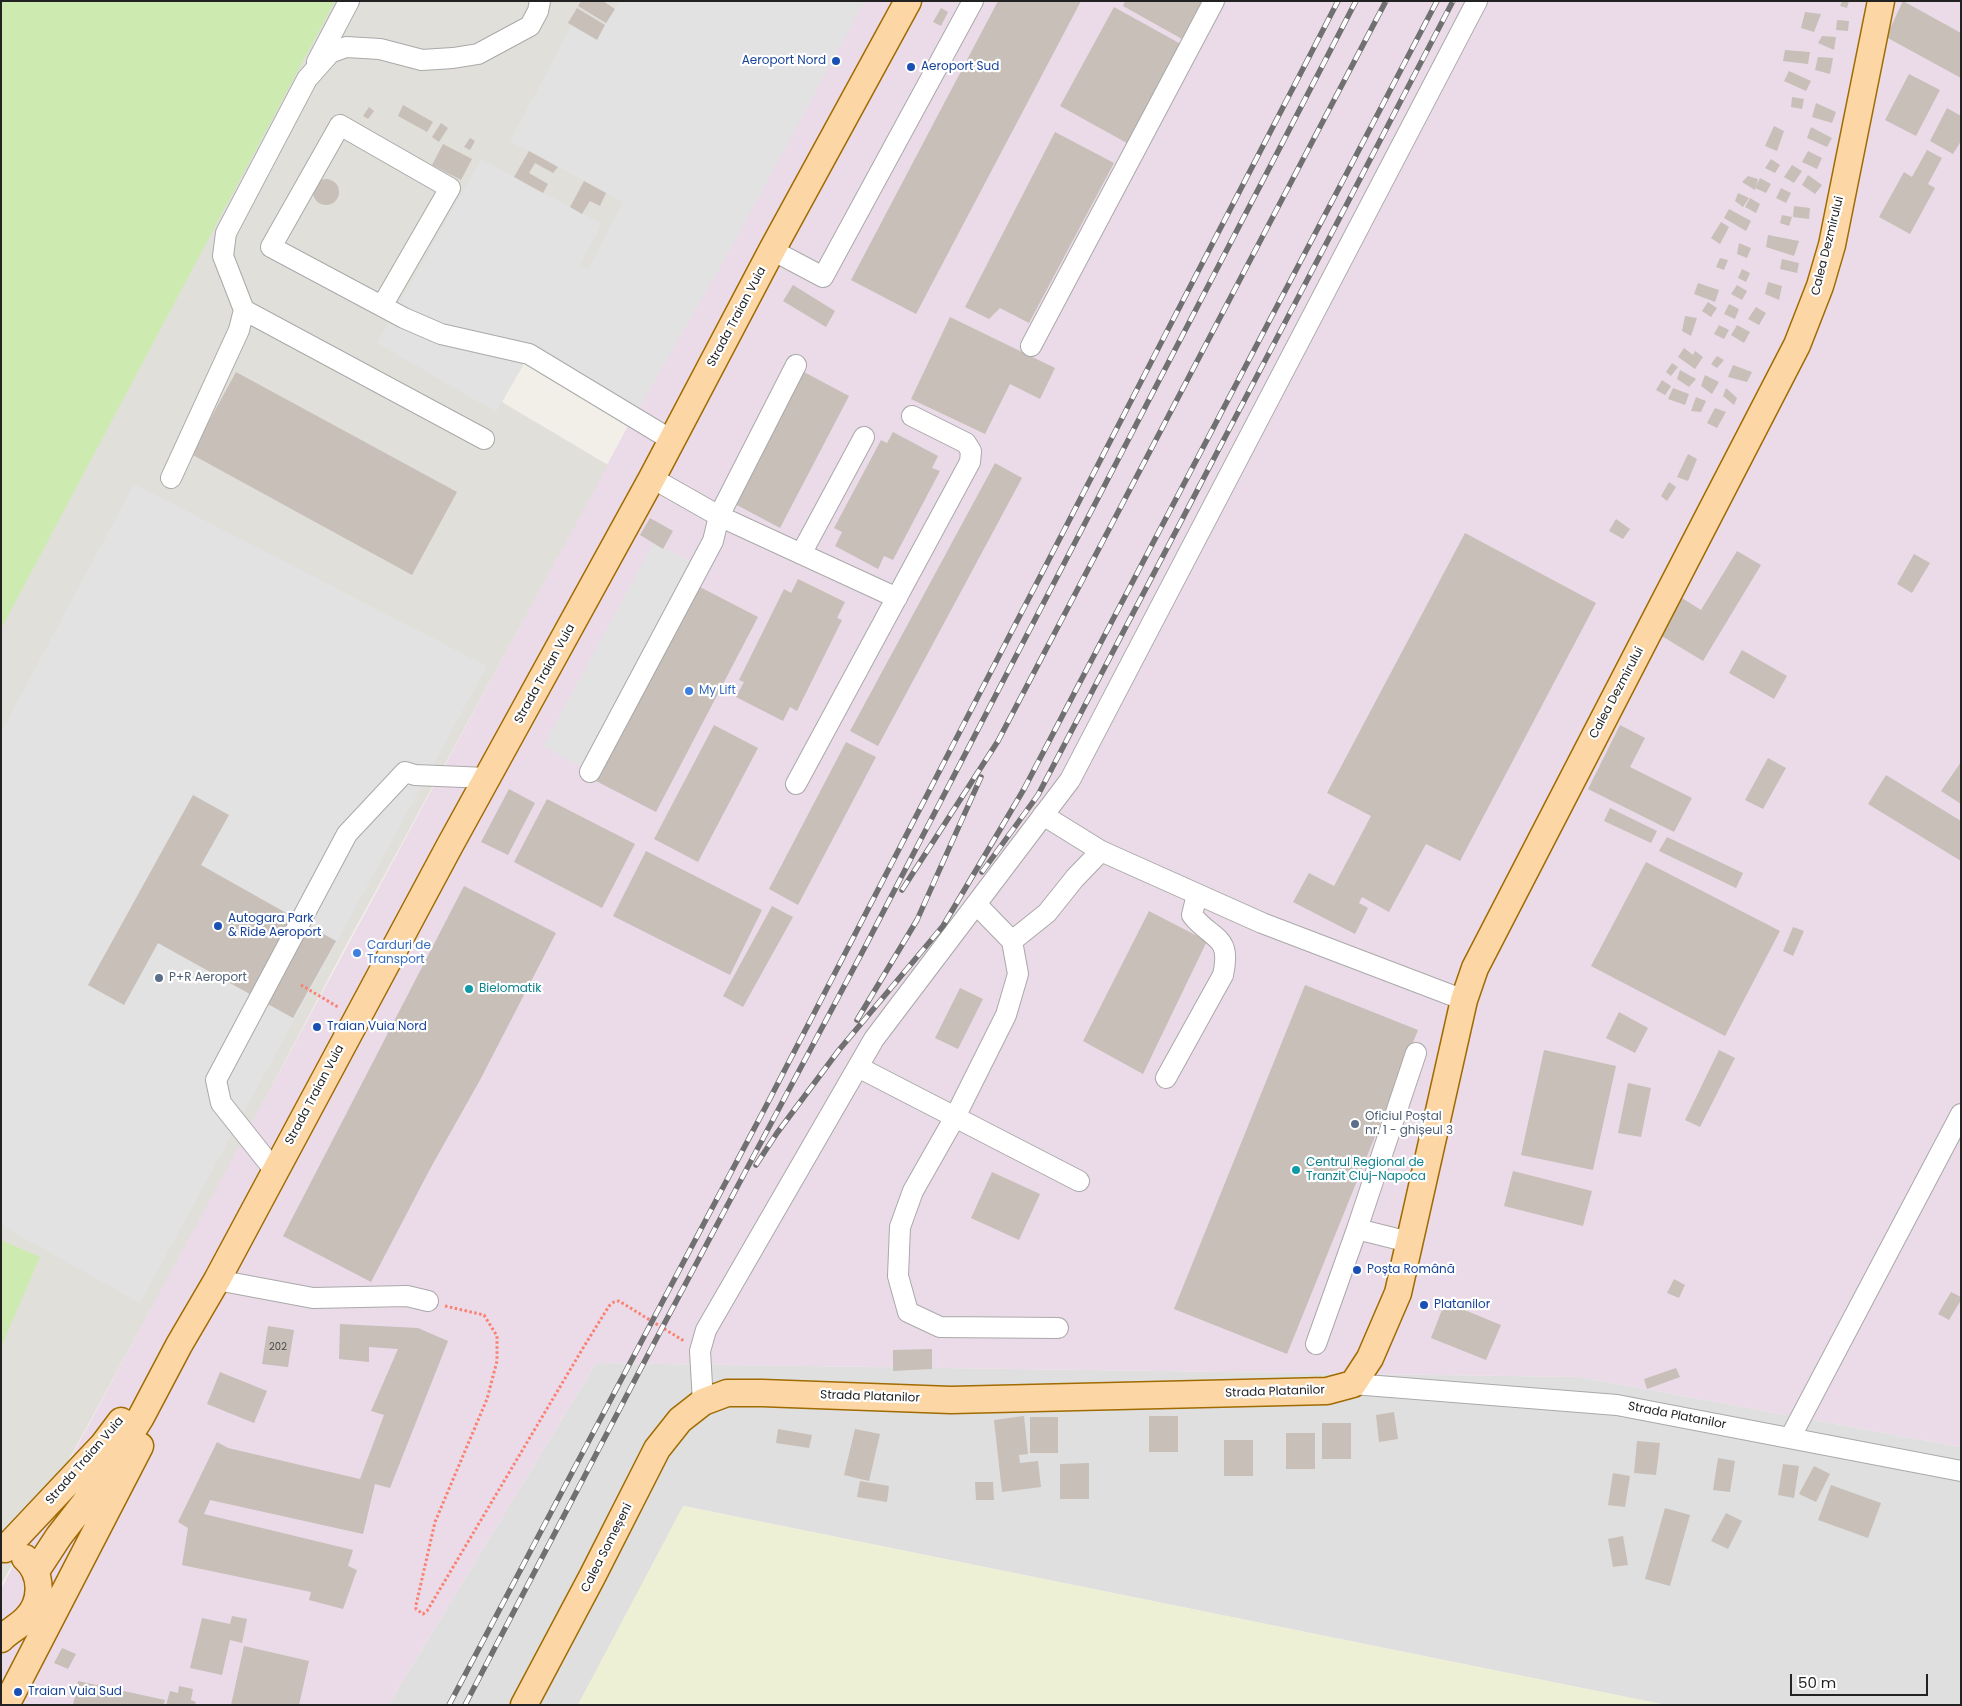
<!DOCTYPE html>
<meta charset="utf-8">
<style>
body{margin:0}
#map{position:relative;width:1962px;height:1706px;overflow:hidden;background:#f2efe9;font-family:Poppins,sans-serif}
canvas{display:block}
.frame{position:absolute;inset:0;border:2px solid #222;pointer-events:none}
.scale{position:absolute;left:1790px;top:1674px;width:138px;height:22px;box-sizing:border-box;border:2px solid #222;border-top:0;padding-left:6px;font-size:15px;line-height:18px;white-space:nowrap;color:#222;-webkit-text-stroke:4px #fff;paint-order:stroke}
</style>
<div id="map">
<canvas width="1962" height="1706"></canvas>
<div class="frame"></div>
<div class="scale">50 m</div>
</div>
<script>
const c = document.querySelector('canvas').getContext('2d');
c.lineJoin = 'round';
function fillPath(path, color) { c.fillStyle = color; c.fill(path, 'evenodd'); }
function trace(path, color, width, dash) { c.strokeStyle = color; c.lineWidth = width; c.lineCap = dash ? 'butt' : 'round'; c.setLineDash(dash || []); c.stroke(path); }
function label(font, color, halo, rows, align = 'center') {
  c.font = font + ' Poppins,sans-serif'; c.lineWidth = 4.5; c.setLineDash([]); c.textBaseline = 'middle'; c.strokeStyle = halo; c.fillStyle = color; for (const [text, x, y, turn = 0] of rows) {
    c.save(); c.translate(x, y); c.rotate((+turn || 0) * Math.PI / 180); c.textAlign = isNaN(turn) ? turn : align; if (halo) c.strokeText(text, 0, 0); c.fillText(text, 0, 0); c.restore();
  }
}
const residential = new Path2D(`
 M596,1363l984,14 381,70v258h-295l-982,-199 -106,199h-190z`);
const industrial = new Path2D(`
 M620,1h1341v1446l-381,-70 -984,-14 -208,342h-387v-116l203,-380 63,-114 362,-671 -119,-283 87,-101z`);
const airport = new Path2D(`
 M1,1h619l-23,39 -25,-14 -61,115 113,61 -36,67 -8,-4 -78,137 106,63 -264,484 -77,146 -266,490z`);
const farmland = new Path2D(`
 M683,1506l983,199h-1088z`);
const grass = new Path2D(`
 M1,1h334l-334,628z
 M1,1240l39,17 -39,90z`);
const parking = new Path2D(`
 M620,1h245l-140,258 -95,165 -105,-63 -29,51 -119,-69 104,-184 121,65 -22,41 8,4 35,-67 -113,-61 62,-116 25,15z
 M134,484l353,182 -347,637 -139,-78v-493z
 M654,542l44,23 -111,205 -44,-24z`);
const building = new Path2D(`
 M581,1h22l12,8 -9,14 -28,-17z
 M998,1h83l-165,313 -65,-34z
 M1125,1h77l-20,38 -59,-33z
 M1842,1h7l-2,7 -7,-2z
 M1903,1l58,32v45l-75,-41z
 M1114,7l74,41 -54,99 -74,-41z
 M577,8l28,17 -8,15 -29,-17z
 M941,8l7,4 -7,14 -8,-4z
 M1805,12l16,2 -7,18 -13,-4z
 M1837,20l12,1 -1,10 -12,-1z
 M1822,36l14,1 -2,13 -16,-7z
 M1785,50l25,2 -2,12 -25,-3z
 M1818,57l15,1 -3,16 -15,-4z
 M1789,71l22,10 -5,10 -22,-10z
 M1909,74l31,16 -24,46 -31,-16z
 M1792,97l12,2 -2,10 -11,-2z
 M1816,103l20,9 -4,11 -20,-6z
 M403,105l30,17 -6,10 -29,-16z
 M369,107l5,4 -6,8 -5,-3z
 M1947,108l14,8v25l-8,13 -23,-13z
 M441,123l7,5 -9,14 -7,-5z
 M1774,126l10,5 -7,20 -12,-5z
 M1811,127l21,11 -5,9 -20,-9z
 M1055,132l59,31 -85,160 -29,-15 -11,11 -24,-12z
 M470,138l5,3 -5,9 -6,-3z
 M443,144l29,15 -11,21 -29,-15z
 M1927,150l15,8 -14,26 7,4 -25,46 -31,-17 25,-45 8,5z
 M529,151l29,16 -5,6 -18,-10 -6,10 19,11 -5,9 -29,-16z
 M1808,151l14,7 -5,11 -15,-7z
 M1771,159l9,6 -5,8 -10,-5z
 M1792,165l10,6 -8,12 -10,-6z
 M1808,175l14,10 -7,9 -13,-9z
 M1748,176l10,3 -3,11 -13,-8z
 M1760,178l11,6 -5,9 -11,-5z
 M313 192a13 13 0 1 1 26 0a13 13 0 1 1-26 0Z
 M584,181l22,12 -6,13 -10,-5 -8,13 -12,-7z
 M1781,188l10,5 -5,10 -10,-5z
 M1738,193l11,5 -6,9 -8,-6z
 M1750,198l10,6 -4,9 -11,-6z
 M1794,206l16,2 -1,11 -16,-2z
 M1729,209l22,12 -5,10 -22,-13z
 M1782,215l10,2 -3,9 -9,-3z
 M1721,222l8,5 -9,17 -9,-6z
 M1768,235l31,6 -5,15 -28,-9z
 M1739,243l12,5 -4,10 -10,-4z
 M1720,258l8,2 -4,10 -8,-3z
 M1782,259l17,4 -2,10 -17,-4z
 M1742,269l8,4 -4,9 -8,-4z
 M1768,282l14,4 -3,14 -14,-6z
 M1698,283l21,7 -4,12 -21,-8z
 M793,285l42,26 -9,16 -43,-26z
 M1737,285l10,6 -5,9 -11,-6z
 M1708,302l9,6 -6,9 -9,-6z
 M1729,304l10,5 -4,10 -11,-5z
 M1756,307l10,6 -7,12 -11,-6z
 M1685,316l12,2 -6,18 -9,-5z
 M950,317l105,51 -15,31 -30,-15 -25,50 -74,-35z
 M1719,325l10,5 -5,9 -10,-5z
 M1737,325l13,7 -6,11 -13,-8z
 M1684,348l9,7 2,-4 8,6 -8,12 -17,-12z
 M1717,356l7,4 -7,8 -6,-4z
 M1672,363l6,4 -7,9 -5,-4z
 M1733,365l19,7 -5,10 -19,-5z
 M1680,370l16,9 -7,8 -12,-8z
 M236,372l221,120 -45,83 -221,-121z
 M804,372l45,24 -69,132 -45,-24z
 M1705,375l14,7 -7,12 -11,-8z
 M1662,380l9,6 -6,9 -9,-5z
 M1673,388l16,6 -4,11 -17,-6z
 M1726,388l11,10 -3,7 -11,-9z
 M1696,397l10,4 -5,11 -10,-1z
 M1715,408l11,4 -9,16 -10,-5z
 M893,432l45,24 -6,12 8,3 -47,89 -9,-4 -6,13 -43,-23 7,-14 -8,-4 47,-88 6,3z
 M1688,454l9,5 -9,22 -11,-4z
 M995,463l27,15 -144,268 -28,-15z
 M1669,482l7,5 -9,14 -6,-5z
 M650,518l23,13 -10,18 -23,-14z
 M1616,519l14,10 -7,10 -14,-8z
 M1465,533l131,70 -136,258 -34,-17 -37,68 -27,-15 -3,6 9,5 -13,26 -62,-32 16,-29 25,13 37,-70 -44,-23z
 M1737,551l24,14 -58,96 -43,-26 22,-37 19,12z
 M1914,554l16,9 -18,30 -15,-9z
 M798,579l47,23 -8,16 5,2 -45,91 -7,-4 -7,14 -47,-24 8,-15 -5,-2 45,-91 7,4z
 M698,586l60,31 -102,195 -60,-31z
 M1742,650l45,26 -13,23 -45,-26z
 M714,725l44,23 -60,114 -44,-23z
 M1620,725l25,13 -15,29 62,31 -18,34 -86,-43z
 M846,742l30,15 -78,148 -29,-16z
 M1768,758l18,10 -23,41 -18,-9z
 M1961,762v42l-20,-13z
 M1886,775l75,46v40l-93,-57z
 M509,789l26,14 -27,52 -27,-13z
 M193,795l36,20 -28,50 135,76 -43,77 -135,-75 -34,62 -36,-20z
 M547,799l88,45 -33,64 -88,-46z
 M1610,808l47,23 -6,12 -47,-22z
 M1667,837l76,36 -7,15 -77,-37z
 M646,851l116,59 -32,65 -117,-59z
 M1646,862l134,69 -55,105 -134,-70z
 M464,886l92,47 -76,147 -50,89 -59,113 -88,-46z
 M772,906l21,11 -50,90 -20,-11z
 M1149,911l58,30 -64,133 -60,-33z
 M1793,927l11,4 -11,25 -10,-5z
 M1305,985l113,45 -131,324 -113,-45z
 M960,988l23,11 -25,50 -23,-11z
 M1619,1012l29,16 -13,25 -29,-15z
 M1544,1050l72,16 -23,104 -72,-15z
 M1719,1050l16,8 -35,69 -15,-7z
 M1628,1083l23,5 -10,49 -23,-4z
 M1513,1171l79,20 -9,35 -79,-20z
 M992,1172l48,22 -21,46 -48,-22z
 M1674,1279l11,6 -6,13 -12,-5z
 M1951,1292l10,5v3l-12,20 -11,-6z
 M1445,1302l56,23 -15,35 -55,-22z
 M340,1324l78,4 30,13 -58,147 -15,-4 -12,50 -153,-34 -6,14 149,36 -5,16 9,4 -14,39 -34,-9 2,-8 -129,-27 6,-37 -10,-6 39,-80 11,6 132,31 24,-64 -13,-4 27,-62 -29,-2v15l-30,-3z
 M268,1326l26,4 -6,37 -26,-3z
 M932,1349v20l-39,2v-21z
 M1676,1368l4,9 -33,12 -3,-10z
 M220,1372l47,19 -13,32 -47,-19z
 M1394,1412l4,27 -19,3 -3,-27z
 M1024,1416l4,38 -9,1 1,8 18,-2 3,26 -39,5 -8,-72z
 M1149,1416h29v36h-29z
 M1030,1417h28v36h-28z
 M1322,1423h29v36h-29z
 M778,1429l34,6 -3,13 -33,-5z
 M855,1429l25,5 -11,47 -25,-6z
 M1286,1433h29v36h-29z
 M1224,1440h29v36h-29z
 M1637,1441l23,2 -4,32 -22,-2z
 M1718,1458l17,3 -5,31 -17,-2z
 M1089,1463v36h-29v-35z
 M1783,1464l16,2 -5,32 -16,-3z
 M1814,1466l16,8 -14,28 -17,-8z
 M1613,1473l17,3 -5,31 -17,-2z
 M860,1481l29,5 -2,16 -30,-5z
 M975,1482h18l1,18h-18z
 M1831,1485l50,18 -13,35 -50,-18z
 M1665,1508l25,7 -20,71 -25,-7z
 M1726,1513l16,8 -14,28 -17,-8z
 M1623,1536l5,29 -15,2 -5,-28z
 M232,1616l15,3 -5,24 -12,-3 -8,35 -32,-7 12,-50 28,6z
 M244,1646l65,15 -10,44h-68z
 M62,1648l14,6 -8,15 -14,-6z
 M78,1681l87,19 -1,5h-91z
 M179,1686l14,3 -2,11 5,2 -1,3h-29l4,-14 8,2z`);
const path = new Path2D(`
 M301,985l37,22
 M445,1306l39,9 13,21v25l-10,38 -52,123 -19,83v4l7,5 4,-3 156,-263 26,-42 5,-4 5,-1 65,40`);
const minor = new Path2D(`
 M317,62l32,-61
 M772,250l51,27 150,-276
 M382,306l68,-118 -110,-63 -69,122 133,71 37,16 88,20 144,87
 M244,310l240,129
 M1031,346l183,-345
 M171,478l68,-148 5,-20 -21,-54 3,-23 81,-154 23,-26 16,-6 34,2 42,11 31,-2 25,-4 52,-28 8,-15 2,-10
 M652,478l67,38 178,82
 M801,554l63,-117
 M590,772l123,-231 6,-25 77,-151
 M796,784l174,-322 1,-11 -5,-8 -54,-27
 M1043,815l58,36 161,72 202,77
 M976,904l36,37 6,33 -12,41 -51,102 -42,74 -13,36 -2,49 10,36 32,15 118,1
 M1012,941l35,-28 28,-35 26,-27
 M858,1067l221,114
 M1166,1078l57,-103c9,-41 -11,-34 -31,-60l5,-21
 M275,1171l-54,-68 -5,-23 131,-246 58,-62 10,3 72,3
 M1409,1242l-52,-13 59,-176
 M217,1280l96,18 94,-2 21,5
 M1316,1344l41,-115
 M1353,1384l264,21 344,66
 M703,1402l-3,-51 6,-21 168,-291 196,-259 407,-779
 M1790,1438l171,-324`);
const major = new Path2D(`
 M5,1549l98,-104 18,-24
 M36,1571l23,-35 25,-32 23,-33 34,-54 38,-72 38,-65 232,-433 203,-369 120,-228 136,-249
 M1,1639c8,-8 17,-12 25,-20 17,-17 17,-45 -1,-61
 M6,1705l134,-259
 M524,1705l68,-128 65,-128 23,-29 23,-18 24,-9h35l189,7 376,-9 26,-7 17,-26 28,-65 66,-293 11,-32 322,-623 23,-59 12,-41 49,-244`);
const rail = new Path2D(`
 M982,872l56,-77 415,-794
 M902,890l96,-149 388,-740
 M857,1020l60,-100 64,-143
 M756,1165l21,-32 62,-83 104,-124 81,-137 413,-788
 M449,1705l315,-595 574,-1109
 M465,1705l197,-377 203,-381 491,-946`);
const markers = [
 [836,61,5,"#1a4fb4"],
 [911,67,5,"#1a4fb4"],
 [689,691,5,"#3f7fe0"],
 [218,926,5,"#1a4fb4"],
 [357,953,5,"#3f7fe0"],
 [159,978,5,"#5c6f8a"],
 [469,989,5,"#0f9aa8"],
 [317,1027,5,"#1a4fb4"],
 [1355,1124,5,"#5c6f8a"],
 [1296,1170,5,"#0f9aa8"],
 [1357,1270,5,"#1a4fb4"],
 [1424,1305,5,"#1a4fb4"],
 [18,1692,5,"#1a4fb4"]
];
const numberNames = [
 ["202",278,1347]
];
const transitNames = [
 ["Aeroport Nord",826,61,"right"],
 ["Aeroport Sud",921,67],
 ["Autogara Park",228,919],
 ["& Ride Aeroport",228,933],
 ["Traian Vuia Nord",327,1027],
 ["Poșta Română",1367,1270],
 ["Platanilor",1434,1305],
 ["Traian Vuia Sud",28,1692]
];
const streetNames = [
 ["Calea Dezmirului",1828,246,-76],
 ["Strada Traian Vuia",737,317,-62],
 ["Strada Traian Vuia",545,674,-61],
 ["Calea Dezmirului",1617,693,-62],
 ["Strada Traian Vuia",315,1095,-62],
 ["Strada Platanilor",1275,1392,-2],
 ["Strada Platanilor",870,1397,2],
 ["Strada Platanilor",1677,1416,11],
 ["Strada Traian Vuia",85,1461,-49],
 ["Calea Someșeni",607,1548,-63]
];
const shopNames = [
 ["My Lift",699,691],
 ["Carduri de",367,946],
 ["Transport",367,960]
];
const serviceNames = [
 ["P+R Aeroport",169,978],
 ["Oficiul Poștal",1365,1117],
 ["nr. 1 - ghișeul 3",1365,1131]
];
const cultureNames = [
 ["Bielomatik",479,989],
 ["Centrul Regional de",1306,1163],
 ["Tranzit Cluj-Napoca",1306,1177]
];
fillPath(residential, '#e0dfdf');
fillPath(industrial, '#ebdbe8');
fillPath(airport, '#e1dfda');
fillPath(farmland, '#eef0d5');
fillPath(grass, '#cdebb0');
fillPath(parking, '#e2e2e2');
fillPath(building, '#c7bfb8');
trace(minor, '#a9a9a9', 22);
trace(major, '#a06b00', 29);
trace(path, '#fa8072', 3, [2.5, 2.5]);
trace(minor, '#fff', 20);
trace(major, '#fcd6a4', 26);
trace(rail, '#707070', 5.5);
trace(rail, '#fff', 4, [11]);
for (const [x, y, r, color] of markers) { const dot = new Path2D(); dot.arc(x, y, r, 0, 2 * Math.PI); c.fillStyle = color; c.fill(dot); trace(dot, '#fff', 2); }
label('10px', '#4b4948', null, numberNames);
label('12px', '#164399', '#fff', transitNames, 'left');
label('12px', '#222', '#fff', streetNames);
label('12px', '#366cbe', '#fff', shopNames, 'left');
label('12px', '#4e5e75', '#fff', serviceNames, 'left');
label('12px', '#0d838f', '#fff', cultureNames, 'left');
</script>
